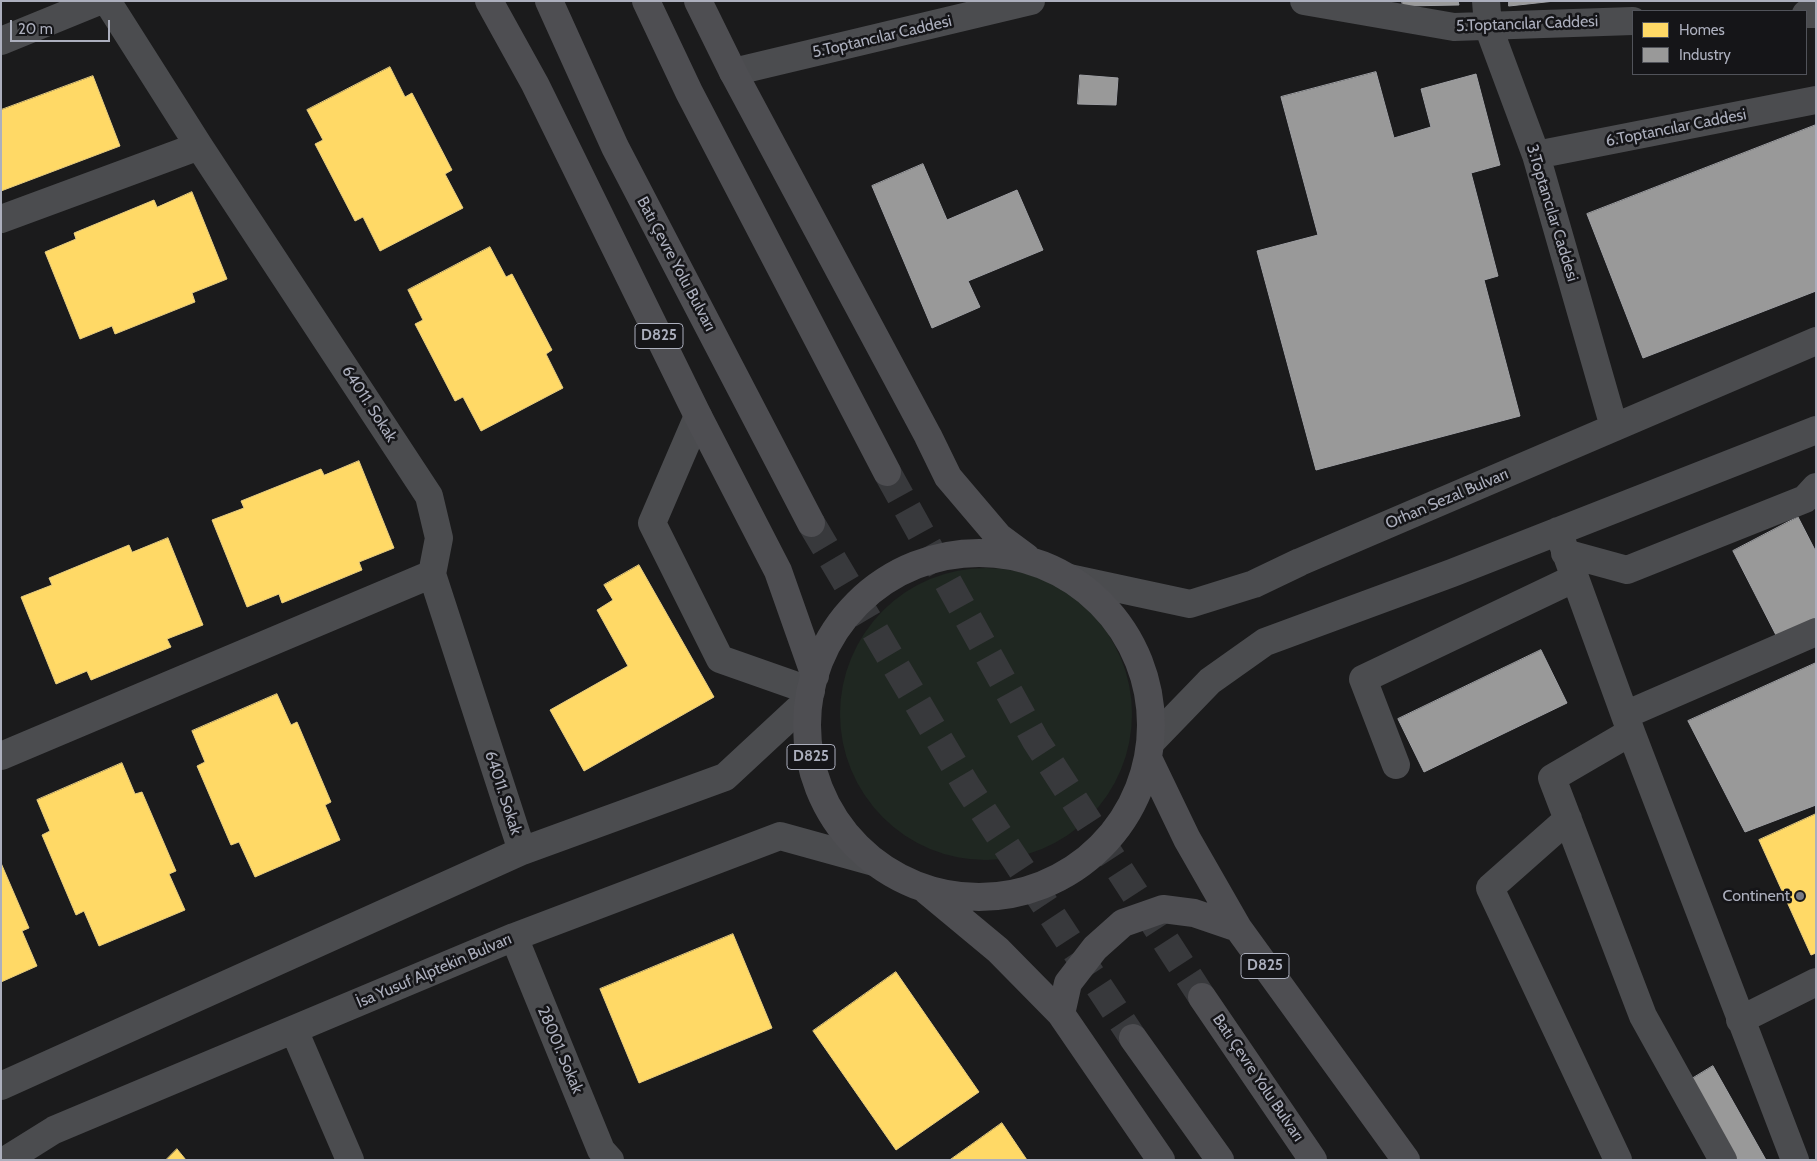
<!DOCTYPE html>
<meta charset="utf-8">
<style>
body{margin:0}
#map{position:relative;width:1817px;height:1161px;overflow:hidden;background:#1b1b1c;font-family:Cabin,sans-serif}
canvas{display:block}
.frame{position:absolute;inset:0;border:2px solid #acafbd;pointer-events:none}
.legend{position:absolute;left:1632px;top:10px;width:175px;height:65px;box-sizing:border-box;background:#151518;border:1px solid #51535a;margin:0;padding:6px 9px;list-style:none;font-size:15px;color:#acafbd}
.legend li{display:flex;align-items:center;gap:10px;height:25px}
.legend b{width:25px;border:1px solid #51535a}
.scale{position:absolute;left:10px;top:20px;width:100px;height:22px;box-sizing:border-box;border:2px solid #acafbd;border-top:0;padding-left:6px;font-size:15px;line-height:18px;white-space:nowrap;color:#acafbd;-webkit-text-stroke:4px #151518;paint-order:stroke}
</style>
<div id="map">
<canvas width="1817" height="1161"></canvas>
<div class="frame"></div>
<ul class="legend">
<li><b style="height:14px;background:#ffd966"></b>Homes</li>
<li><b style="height:14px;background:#999"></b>Industry</li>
</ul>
<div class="scale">20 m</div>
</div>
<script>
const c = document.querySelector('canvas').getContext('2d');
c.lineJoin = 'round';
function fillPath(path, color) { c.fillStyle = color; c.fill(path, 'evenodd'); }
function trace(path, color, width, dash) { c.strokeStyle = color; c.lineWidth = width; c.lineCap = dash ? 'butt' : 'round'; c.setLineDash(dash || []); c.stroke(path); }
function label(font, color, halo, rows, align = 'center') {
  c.font = font + ' Cabin,sans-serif'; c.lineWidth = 5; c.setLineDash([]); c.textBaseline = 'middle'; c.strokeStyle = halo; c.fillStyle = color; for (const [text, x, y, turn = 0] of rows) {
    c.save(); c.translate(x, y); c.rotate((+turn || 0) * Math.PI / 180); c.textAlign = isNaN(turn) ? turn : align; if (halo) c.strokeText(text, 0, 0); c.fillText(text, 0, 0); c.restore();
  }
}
const green = new Path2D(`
 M840 714a146 146 0 1 1 292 0a146 146 0 1 1-292 0Z`);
const homes = new Path2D(`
 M390,67l15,30 7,-4 40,77 -7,4 18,34 -83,43 -17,-34 -8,4 -40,-77 8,-4 -16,-30z
 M93,76l27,70 -119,45v-81z
 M192,192l35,87 -35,14 3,9 -80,32 -3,-8 -32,13 -35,-87 31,-13 -2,-6 80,-33 3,7z
 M490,247l16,30 6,-3 40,76 -6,4 17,34 -82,43 -18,-34 -8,4 -40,-77 8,-4 -15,-30z
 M359,461l35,87 -35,14 3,8 -80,33 -3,-9 -32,13 -35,-87 32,-12 -3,-7 80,-32 3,6z
 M168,538l35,87 -36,14 4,8 -80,33 -4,-9 -31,13 -35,-87 31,-12 -3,-7 80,-33 3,7z
 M639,565l75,132 -130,74 -34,-61 78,-44 -31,-56 16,-10 -9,-15z
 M277,694l14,31 6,-3 34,80 -6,3 15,35 -85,37 -16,-35 -8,3 -34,-79 8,-4 -13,-31z
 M122,763l13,31 7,-2 34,79 -7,3 16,36 -86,36 -15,-35 -8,4 -34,-80 8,-4 -13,-31z
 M1816,814v139l-5,2 -52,-115z
 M1,863l28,65 -7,3 15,35 -36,16z
 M733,934l39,94 -133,55 -39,-94z
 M896,972l83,120 -83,58 -83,-119z
 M1002,1123l25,37h-77z
 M177,1149l9,11h-20z`);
const industry = new Path2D(`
 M1402,1h56l1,4 -56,1z
 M1509,1h46l-46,5z
 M1376,72l18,66 37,-11 -10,-38 55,-15 24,91 -29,8 27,103 -14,4 36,136 -204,54 -59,-219 61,-16 -37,-138z
 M1080,75l38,3 -2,27 -38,-1z
 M1816,125v166l-173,67 -56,-144z
 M923,164l24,56 70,-30 26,60 -75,31 12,26 -48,21 -60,-142z
 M1798,517l18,35v68l-38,19 -45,-88z
 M1541,650l26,53 -143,69 -26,-53z
 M1816,663v142l-71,27 -57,-111z
 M1713,1066l53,94h-30l-46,-80z`);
const highwayTunnel = new Path2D(`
 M887,472l149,269 166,256
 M811,523l155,262 167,253`);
const minor = new Path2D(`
 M107,1l92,145 230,350 10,42 -7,36 90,277
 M1304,1l150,26 179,-6
 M1486,1l2,25 48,129 78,272
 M1806,14h10
 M1,41l98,-40
 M733,72l298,-71
 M1536,155l280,-55
 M1,219l198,-73
 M698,416l-46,107 68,136 91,32
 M1558,531l73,201 164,428
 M1565,553l62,17 178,-71 11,-12
 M1069,578l121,26 64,-20 46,-22 516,-221
 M1625,715l191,-83
 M1631,732l-79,46 91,238 80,144
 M1151,742l59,-61 55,-39 187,-69 364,-143
 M1,756l431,-182
 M1396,765l-33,-86 212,-101
 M1568,819l-78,69 128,272
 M514,937l87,213 9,10
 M1740,1020l76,-38
 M294,1030l56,130
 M1,1086l521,-235 203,-74 83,-77
 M6,1160l48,-30 460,-193 266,-101 94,26`);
const major = new Path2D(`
 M489,1l46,83 163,332 80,155 37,105
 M698,1l35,71 195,364 20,41 51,60 27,20
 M807 725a172 172 0 1 1 344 0a172 172 0 1 1-344 0Z
 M1148,758l39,81 51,89 168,232
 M927,891l71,59 63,64 100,146
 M1061,1014l7,-31 27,-35 28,-25 40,-14 31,4 44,15`);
const highway = new Path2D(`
 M549,1l66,146 196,376
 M646,1l43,91 198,380
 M1202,997l111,163
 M1133,1038l87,122`);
const markers = [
 [1800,896,5,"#797b85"]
];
const shields = [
 [659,336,48],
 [811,757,48],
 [1265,966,48]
];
const shieldNames = [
 ["D825",659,336],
 ["D825",811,757],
 ["D825",1265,966]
];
const streetNames = [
 ["5.Toptancılar Caddesi",1527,24,-2],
 ["5.Toptancılar Caddesi",882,37,-13],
 ["6.Toptancılar Caddesi",1676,128,-11],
 ["3.Toptancılar Caddesi",1552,213,73],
 ["Batı Çevre Yolu Bulvarı",676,264,62],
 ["64011. Sokak",369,404,57],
 ["Orhan Sezal Bulvarı",1447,499,-23],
 ["64011. Sokak",503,793,72],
 ["İsa Yusuf Alptekin Bulvarı",434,971,-23],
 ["28001. Sokak",560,1050,67],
 ["Batı Çevre Yolu Bulvarı",1258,1078,56]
];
const poiNames = [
 ["Continent",1790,896]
];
fillPath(green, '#1f2721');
fillPath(homes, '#ffd966');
trace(homes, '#e6cc80', 1);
fillPath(industry, '#999');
trace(industry, '#9fa0a4', 1);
trace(highwayTunnel, '#38393c', 28, [28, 14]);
trace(minor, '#4b4c4f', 28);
trace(major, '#4e4e52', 28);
trace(highway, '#4e4e52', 28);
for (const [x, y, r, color] of markers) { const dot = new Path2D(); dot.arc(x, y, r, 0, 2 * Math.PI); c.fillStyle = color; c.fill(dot); trace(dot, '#151518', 2); }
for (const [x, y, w] of shields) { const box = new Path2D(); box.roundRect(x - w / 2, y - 12.5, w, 25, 4); c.fillStyle = '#151518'; c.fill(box); trace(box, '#acafbd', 1); }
label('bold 15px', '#acafbd', null, shieldNames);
label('16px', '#acafbd', '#151518', streetNames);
label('16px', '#acafbd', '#151518', poiNames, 'right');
</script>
